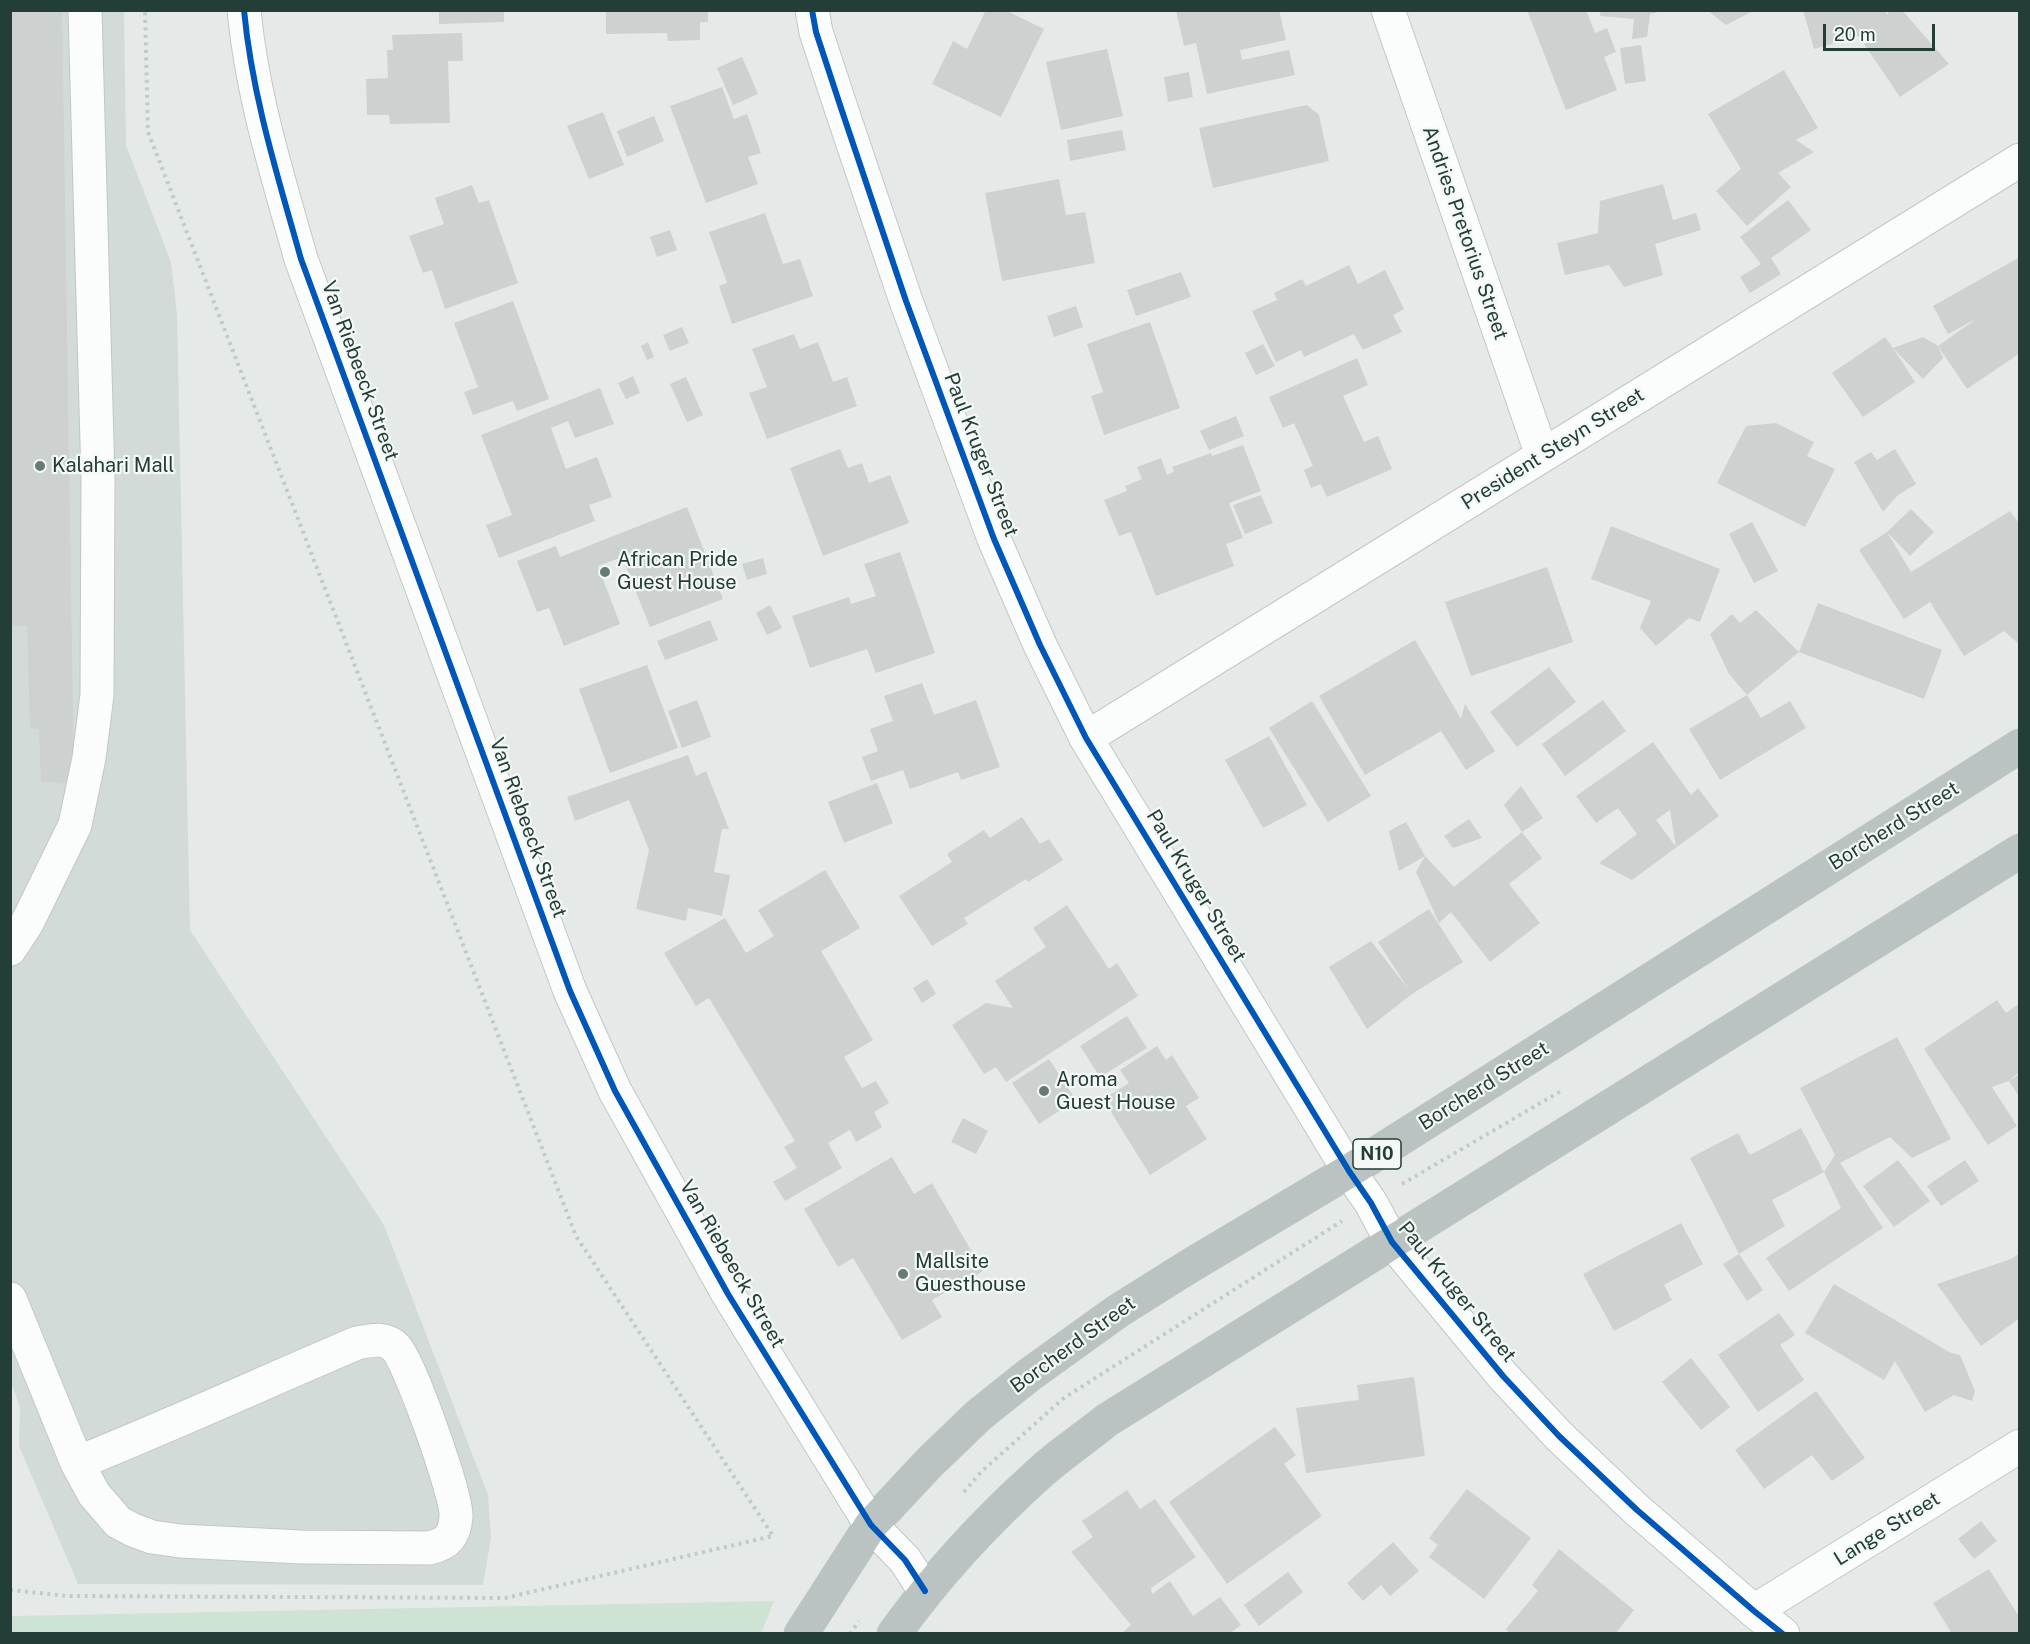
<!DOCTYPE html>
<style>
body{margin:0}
#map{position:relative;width:2030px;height:1644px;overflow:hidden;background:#e5eae8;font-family:"Public Sans",sans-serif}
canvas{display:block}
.frame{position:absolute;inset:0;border:12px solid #233d37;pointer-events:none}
.scale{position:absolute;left:1823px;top:24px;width:112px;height:27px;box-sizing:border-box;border:3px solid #233d37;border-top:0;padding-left:8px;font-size:18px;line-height:21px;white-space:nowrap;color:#233d37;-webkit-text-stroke:4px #f4f9f6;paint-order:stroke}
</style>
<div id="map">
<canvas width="2030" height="1644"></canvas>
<div class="frame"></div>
<div class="scale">20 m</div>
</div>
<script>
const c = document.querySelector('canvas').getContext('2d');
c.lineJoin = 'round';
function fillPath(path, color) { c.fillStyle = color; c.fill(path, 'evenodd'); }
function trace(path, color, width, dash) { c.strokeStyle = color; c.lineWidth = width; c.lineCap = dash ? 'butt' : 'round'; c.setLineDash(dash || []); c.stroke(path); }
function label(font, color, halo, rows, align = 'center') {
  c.font = font + ' "Public Sans",sans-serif'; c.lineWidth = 4.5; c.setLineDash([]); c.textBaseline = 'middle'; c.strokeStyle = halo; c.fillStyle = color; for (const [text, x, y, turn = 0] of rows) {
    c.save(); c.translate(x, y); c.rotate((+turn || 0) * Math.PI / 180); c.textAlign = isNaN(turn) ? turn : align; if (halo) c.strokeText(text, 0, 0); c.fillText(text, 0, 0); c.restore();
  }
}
const built = new Path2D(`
 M10,11h114l2,134 45,117 6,51 13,617 194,295 104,270 3,43 -8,47 -405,-1 -59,-138 1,-39 -10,-27z`);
const green = new Path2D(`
 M774,1601l-13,33 -751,-1 1,-17z`);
const building = new Path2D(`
 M10,10h52l12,773 -33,-1 -2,-53 -9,-1 -3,-102h-17z
 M439,10h65v12l-65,2z
 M606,10h102v12h-8v18l-32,1 -1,-8 -61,1z
 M986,10h19l39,19 -43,88 -69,-33 21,-43 14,8z
 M1176,10h103l7,30 -46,10 2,10 47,-10 6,25 -88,19 -11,-51 -12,3z
 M1527,10h59l9,23 12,-5 9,24 -12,5 13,33 -51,20z
 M1601,10h61v1l-12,3 -3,23 -15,2 2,-20 -34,-3z
 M1707,10h48l-29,15z
 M1803,10h82l2,5 3,-5h12l47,54 -49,33 -36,-53 9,-12 -59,17z
 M462,33l1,28h-15l2,62 -60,1 -1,-9h-22l-1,-36 22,-1 -1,-28h6l-1,-15z
 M1641,45l5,36 -21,3 -5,-36z
 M1107,49l16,67 -62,14 -15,-68z
 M742,57l16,37 -25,11 -16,-37z
 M1784,70l34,58 -22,12 18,12 -36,21 13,14 -44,39 -31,-35 25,-22 -33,-55z
 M1189,72l4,25 -25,5 -4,-25z
 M722,87l12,32 13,-5 14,39 -13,4 10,27 -52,19 -36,-97z
 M1307,105l12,10 10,46 -116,27 -14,-60z
 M603,112l21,53 -35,14 -22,-53z
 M654,116l10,25 -37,16 -10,-26z
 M1122,130l4,20 -56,11 -3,-21z
 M1059,179l7,36 19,-3 10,51 -93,18 -17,-88z
 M1663,184l10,36 23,-7 5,17 -46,14 8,31 -39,12 -15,-22 -44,10 -8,-32 41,-10 2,-32z
 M472,185l7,18 10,-3 29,83 -73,26 -13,-39 -9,3 -14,-37 35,-12 -9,-26z
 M1788,200l23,30 -40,28 10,16 -31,19 -10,-16 21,-13 -21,-27z
 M765,213l18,51 17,-5 13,37 -81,28 -13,-38 8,-3 -18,-51z
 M670,230l7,20 -20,7 -7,-20z
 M2020,257v96l-53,36 -29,-43 5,12 -20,21 -30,-31 22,34 -52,35 -31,-44 53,-36 8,11 30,-11 15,9 38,-27 -28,15 -15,-28z
 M1349,265l9,19 27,-14 19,39 -11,6 9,17 -39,18 -9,-16 -50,23 -3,-7 -25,12 -24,-51 25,-11 -3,-7 28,-14 4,7z
 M1181,272l10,25 -55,19 -9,-26z
 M513,301l36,98 -32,12 -4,-10 -40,14 -9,-23 14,-5 -24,-64z
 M1076,306l7,21 -29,10 -7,-21z
 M1150,322l30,86 -76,27 -13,-39 12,-4 -16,-48z
 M682,327l7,16 -19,8 -7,-16z
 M794,334l6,15 18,-7 15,40 14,-5 10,29 -90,33 -18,-46 18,-6 -15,-38z
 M648,342l6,15 -7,3 -6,-14z
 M1263,344l12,22 -19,9 -11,-22z
 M1357,358l11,27 -25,11 21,46 14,-6 14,33 -65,28 -6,-13 -10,4 -7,-18 9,-4 -19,-43 -11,5 -14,-31z
 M633,376l7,17 -14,6 -8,-16z
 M686,377l17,38 -16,7 -17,-38z
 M600,388l14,36 -39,14 -7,-17 -17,7 15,41 31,-12 15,40 -23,8 6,16 -96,37 -13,-33 26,-10 -31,-80z
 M1236,416l8,20 -35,14 -9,-19z
 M1776,423l38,19 -7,14 28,13 -30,58 -88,-44 29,-57z
 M1243,445l18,46 -32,12 14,35 -17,6 8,22 -78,30 -25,-64 -12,4 -15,-36 23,-9 -2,-5 17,-7 -5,-12 24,-9 6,17 7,-3 -2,-5 39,-14 1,3z
 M840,449l8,19 14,-5 7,20 21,-8 19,48 -86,33 -33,-88z
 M1895,449l21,35 -18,11 -15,17 -29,-50 17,-10 6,8z
 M1261,495l12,28 -28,11 -12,-29z
 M687,507l36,92 -73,28 -28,-70 -24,9 22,58 -56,22 -15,-38 -12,4 -20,-51 39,-15 4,11z
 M1911,509l23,23 -24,24 -23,-24z
 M2010,511l10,14v120l-16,-14 -40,25 -34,-54 -26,17 -45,-69 28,-18 24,40z
 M1752,522l26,49 -24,12 -25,-49z
 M1611,526l109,43 -20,53 -11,-4 -33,28 -16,-18 11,-27 -60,-22z
 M900,552l35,101 -59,20 -9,-24 -57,19 -18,-52 57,-19 2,7 25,-8 -12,-32z
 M763,558l4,16 -20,6 -5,-16z
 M1547,567l26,75 -102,34 -26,-74z
 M1818,603l124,47 -18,49 -125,-47z
 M770,605l12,23 -15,7 -11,-22z
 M1756,610l43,42 -52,43 -18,-21 -19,-40 22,-20 8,9z
 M710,620l8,20 -53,20 -8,-19z
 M1415,640l46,79 4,-15 30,47 -29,19 -25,-39 -76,44 -46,-79z
 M647,665l31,83 -68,25 -31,-84z
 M1549,667l27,35 -59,45 -27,-35z
 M922,683l12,32 42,-15 24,67 -39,13 -3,-8 -48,17 -7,-19 -32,11 -9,-24 16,-6 -8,-22 23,-8 -9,-25z
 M1747,695l14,23 29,-17 16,27 -86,52 -31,-51z
 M697,700l14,37 -29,11 -14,-37z
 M1603,700l23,31 -61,45 -23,-32z
 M1312,701l59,95 -43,26 -59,-94z
 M1269,736l38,69 -44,23 -38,-68z
 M1653,742l38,53 7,-7 21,28 -87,64 -33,-17 38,-29 -19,-26 -22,15 -20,-27zM1670,810l6,37 -20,-27z
 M688,755l8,21 10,-5 23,58h-7l-8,43 16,3 -8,41 -34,-8 -2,13 -50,-12 13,-59 -20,-50 -54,21 -8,-24z
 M877,783l16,40 -49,20 -16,-41z
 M1521,786l22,32 -21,14 -18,-27z
 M1022,817l18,27 9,-5 14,21 -35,22 -2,-3 -62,39 4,6 -36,22 -33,-50 53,-34 -5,-8 37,-24 6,8z
 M1469,819l13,19 -29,10 -9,-12z
 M1406,822l19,34 -26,15 -10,-40z
 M1522,832l20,26 -33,26 31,39 -50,39 -39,-50 -12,11 -23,-51 9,-16 29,31z
 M825,870l35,58 -39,23 52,89 -29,17 18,31 14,-7 13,22 -15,9 8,15 -26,15 -6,-12 -22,13 14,25 -57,33 -12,-19 24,-14 -13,-21 11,-6 -86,-143 -13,8 -32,-53 61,-35 21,35 28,-17 -16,-26z
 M1067,905l42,64 8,-6 21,33 -132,86 -10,-15 -12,7 -32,-49 34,-22 27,5 -18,-27 51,-34 -13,-19z
 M1429,909l34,53 -51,32 -45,35 -38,-62 42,-26 38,49 -31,-48z
 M927,979l9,15 -14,9 -9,-15z
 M1997,1000l9,13 14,-10v68l-11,10 -17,6 25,39 -29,19 -64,-96z
 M1127,1016l20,32 -47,29 -20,-31z
 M1897,1037l54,102 -39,19 -22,-21 -50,26 43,65 -94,63 -23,-33 75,-50 -17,-36 -52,28 13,26 -46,28 -49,-96 48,-25 12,22 51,-27 23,44 11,-17 -35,-67z
 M1157,1046l9,14 6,-5 27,43 -13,8 21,33 -57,36 -47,-76 26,-16 -9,-13z
 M1049,1059l27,41 -37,24 -27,-41z
 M2020,1074v24l-11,-17z
 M963,1118l25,13 -12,23 -25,-12z
 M892,1157l22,37 18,-11 51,88 -51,29 10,17 -40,23 -49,-82 -15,9 -34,-58z
 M1898,1160l32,41 -36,26 -31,-41z
 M1965,1160l14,21 -38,25 -14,-20z
 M1681,1223l22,41 -39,21 8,15 -58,31 -31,-57z
 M2020,1253v65l-39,28 -44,-62 74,-25z
 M1739,1254l24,36 -16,11 -24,-37z
 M1834,1284l117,69 9,2 15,36 -3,10 -18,-6 -29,17 -30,-51 -11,19 -79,-47z
 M1779,1313l16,22 -15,10 24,35 -46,32 -40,-57z
 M1691,1358l39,49 -29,23 -39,-48z
 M1414,1377l11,79 -119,17 -10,-65 63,-8 -2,-15z
 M1816,1391l49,67 -33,23 -20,-26 -48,34 -29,-39z
 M1275,1427l21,28 -12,9 38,52 -95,68 -58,-82z
 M1467,1489l64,49 -47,61 -55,-42 9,-12 -9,-7z
 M1127,1490l13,19 15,-10 41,58 -45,31 1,6 18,-13 23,35 27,-19 21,28 -12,9h-108l10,-9 -60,-73 22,-15 -11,-16z
 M1981,1521l16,20 -23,18 -16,-20z
 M1393,1542l26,29 -29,25 -9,-11 -18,16 -16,-18z
 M1559,1549l75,61 -19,24h-104l-5,-5 32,-38 -6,-6z
 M1989,1569l31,49v16h-68l-19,-31z
 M1288,1572l15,20 -44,34 -15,-21z`);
const path = new Path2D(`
 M1402,1184l159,-93
 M964,1492l18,-21 82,-73 278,-177
 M10,1590l58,6 437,2 268,-62 -197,-300 -428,-1104 -3,-122
 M850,1634l9,-13`);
const minor = new Path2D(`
 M244,10c8,86 34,167 57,249l269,732 45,100 113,203 143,231 34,35 20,31
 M812,10l4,22 25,76 65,193 88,238 46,106 46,93 263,433 22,32 21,39 111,134 56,60 78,74 117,101 29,23
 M1388,10l154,445
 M1086,738l934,-578
 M10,949l17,-26 48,-98 14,-67 8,-63 1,-216 -13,-469
 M10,1299l67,164 17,31 24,28 15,8 19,7 28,4 121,6 128,1c19,-4 26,-13 27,-32 1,-21 -46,-153 -60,-168 -11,-12 -26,-7 -39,-5 -94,40 -186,82 -280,120
 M1754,1611l266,-165`);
const highway = new Path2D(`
 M801,1634l70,-109 59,-63 49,-47 50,-40 89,-64 70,-44 161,-96 671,-425
 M894,1634c43,-60 93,-114 148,-163 20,-18 43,-33 65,-51l913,-569`);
const cycleway = new Path2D(`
 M244,10c8,86 34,167 57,249l269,732 45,100 113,203 143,231 34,35 20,31
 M812,10l4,22 25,76 65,193 88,238 46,106 46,93 263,433 22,32 21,39 111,134 56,60 78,74 117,101 29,23`);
const markers = [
 [40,466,6,"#677a75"],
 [605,572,6,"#677a75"],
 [1044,1091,6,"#677a75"],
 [903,1274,6,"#677a75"]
];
const shields = [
 [1377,1154,48]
];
const shieldNames = [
 ["N10",1377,1154]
];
const streetNames = [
 ["Andries Pretorius Street",1465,233,71],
 ["Van Riebeeck Street",360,371,70],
 ["President Steyn Street",1553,449,-32],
 ["Paul Kruger Street",981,455,69],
 ["Borcherd Street",1894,826,-32],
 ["Van Riebeeck Street",528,828,70],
 ["Paul Kruger Street",1196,886,59],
 ["Borcherd Street",1484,1086,-32],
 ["Van Riebeeck Street",732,1264,60],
 ["Paul Kruger Street",1457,1292,51],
 ["Borcherd Street",1073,1345,-36],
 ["Lange Street",1887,1529,-32]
];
const poiNames = [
 ["Kalahari Mall",52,466],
 ["African Pride",617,560],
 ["Guest House",617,583],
 ["Aroma",1056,1080],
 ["Guest House",1056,1103],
 ["Mallsite",915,1262],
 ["Guesthouse",915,1285]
];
fillPath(built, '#d3dbd8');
fillPath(green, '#cfe3d5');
fillPath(building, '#cdd1cf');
trace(minor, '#c2c7c5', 35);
trace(highway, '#bdc6c4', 35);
trace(path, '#c2cac7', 4, [3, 4.5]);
trace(minor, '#fbfcfc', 33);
trace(highway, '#bac3c1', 33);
trace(cycleway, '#0057b8', 6);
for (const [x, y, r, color] of markers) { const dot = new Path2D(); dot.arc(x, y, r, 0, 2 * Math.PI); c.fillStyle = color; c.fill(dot); trace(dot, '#f4f9f6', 2); }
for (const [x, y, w] of shields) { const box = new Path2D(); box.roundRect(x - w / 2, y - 15, w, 30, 4.5); c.fillStyle = '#f4f9f6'; c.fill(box); trace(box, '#233d37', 1.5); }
label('bold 18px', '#233d37', null, shieldNames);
label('20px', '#233d37', '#f4f9f6', streetNames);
label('20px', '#233d37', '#f4f9f6', poiNames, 'left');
</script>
